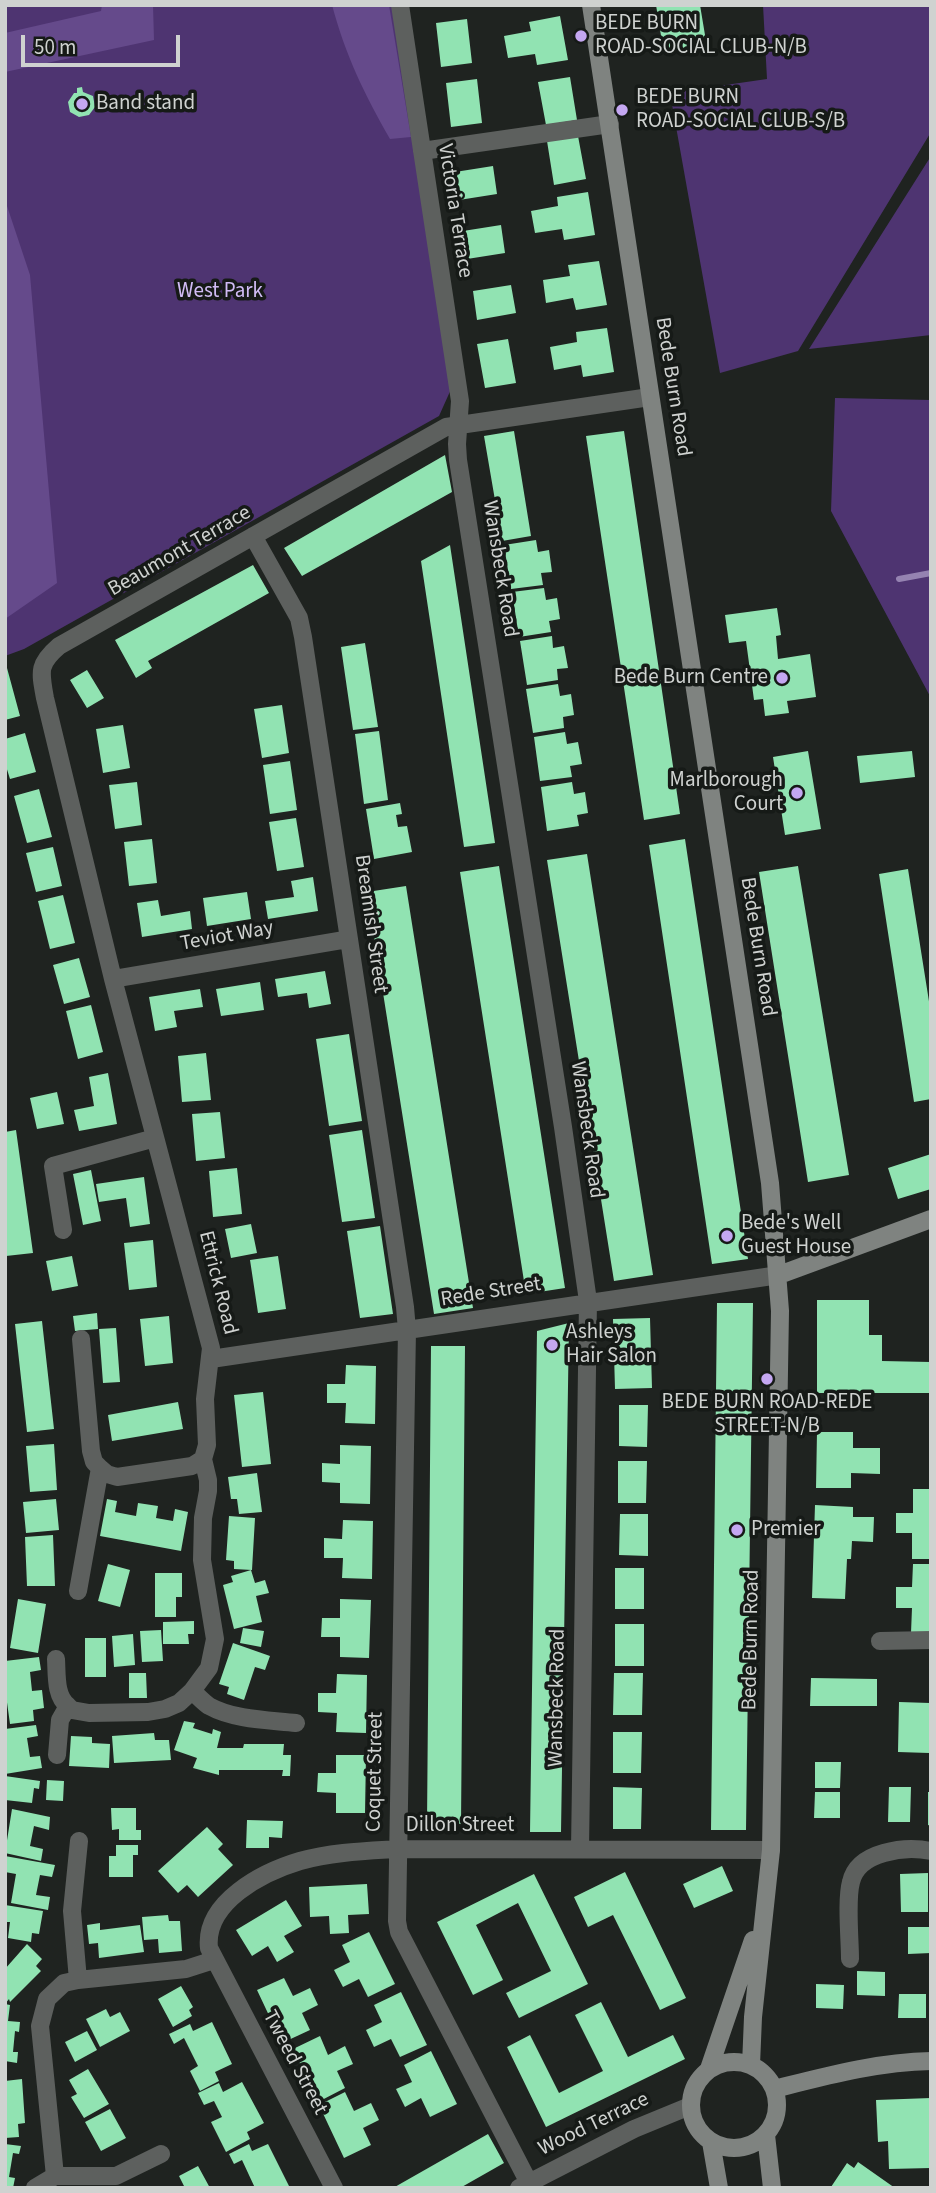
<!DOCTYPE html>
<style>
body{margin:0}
#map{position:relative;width:936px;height:2193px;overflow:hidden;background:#1f2320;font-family:"Source Sans 3",sans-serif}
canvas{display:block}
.frame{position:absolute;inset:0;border:7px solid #cfd2d0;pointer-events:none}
.scale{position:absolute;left:21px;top:35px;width:159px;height:32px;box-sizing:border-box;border:4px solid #cfd2d0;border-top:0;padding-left:9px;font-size:21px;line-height:24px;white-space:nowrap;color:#cfd2d0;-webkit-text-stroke:5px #161a17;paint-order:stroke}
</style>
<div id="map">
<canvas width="936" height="2193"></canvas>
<div class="frame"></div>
<div class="scale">50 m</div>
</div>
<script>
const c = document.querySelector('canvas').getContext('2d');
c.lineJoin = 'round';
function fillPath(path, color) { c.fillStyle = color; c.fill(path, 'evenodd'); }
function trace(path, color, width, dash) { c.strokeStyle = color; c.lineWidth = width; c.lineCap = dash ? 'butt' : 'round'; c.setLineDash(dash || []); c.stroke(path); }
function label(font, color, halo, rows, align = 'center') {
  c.font = font + ' "Source Sans 3",sans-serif'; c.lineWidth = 7; c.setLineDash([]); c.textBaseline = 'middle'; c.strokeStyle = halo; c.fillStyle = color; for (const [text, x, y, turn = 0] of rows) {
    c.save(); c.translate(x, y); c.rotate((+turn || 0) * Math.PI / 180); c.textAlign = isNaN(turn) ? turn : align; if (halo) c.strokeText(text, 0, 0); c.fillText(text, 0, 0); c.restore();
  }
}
const green = new Path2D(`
 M5,5h389l58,382 -13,29 -415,233 -19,7z
 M763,5h168v127l-133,219 -78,22 -50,-280 97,-14z
 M931,156v179l-122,14z
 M835,398l96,2v298l-100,-187z`);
const forest = new Path2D(`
 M102,5h51l1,35 -149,32v-39l96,-22z
 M332,5h57l22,132 -21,2c-26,-46 -44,-82 -58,-134z
 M5,200l25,75 27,308 -52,36z`);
const stream = new Path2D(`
 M899,579l32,-6`);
const building = new Path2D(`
 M656,5h44l7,42 -43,7z
 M560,16l8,44 -31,5 -2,-11 -27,4 -4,-22 27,-5 -2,-9z
 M467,19l5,44 -31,4 -5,-44z
 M570,77l7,43 -31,5 -8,-43z
 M477,79l5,44 -31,4 -5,-44z
 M82,87l1,5 10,4 2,11 -6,8 -10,2 -9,-5 -2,-10 6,-9h3v-5z
 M578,136l8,43 -32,6 -7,-44z
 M493,166l4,28 -38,6 -4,-28z
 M588,192l7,43 -31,5 -2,-11 -27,4 -4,-22 27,-5 -1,-9z
 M501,225l4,28 -38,6 -4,-28z
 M599,261l8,44 -31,5 -3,-12 -27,5 -3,-23 27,-4 -2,-11z
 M511,285l5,28 -39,7 -4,-29z
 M607,328l7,44 -31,5 -2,-12 -27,5 -4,-23 27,-5 -1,-10z
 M508,339l8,44 -31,5 -8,-44z
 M514,431l17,105 -29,5 -18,-105z
 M624,431l56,383 -36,6 -58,-384z
 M445,455l7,37 -150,84 -18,-28z
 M536,540l2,12 11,-2 3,22 -11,1 2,12 -32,4 -7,-44z
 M450,545l45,298 -31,4 -43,-286z
 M253,565l16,28 -121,68 4,7 -16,10 -21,-38z
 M544,588l2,12 11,-2 3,21 -11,2 2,11 -32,5 -7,-45z
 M777,608l4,27 -5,1 2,23 32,-5 6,43 -29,4 2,12 -24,3 -2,-17 -9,1 -8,-59 -17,2 -4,-28z
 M552,636l1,12 11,-2 4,22 -11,1 1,11 -31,5 -7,-44z
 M365,643l13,84 -25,3 -12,-83z
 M7,668l13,48 -15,4v-51z
 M87,670l17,28 -17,10 -17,-28z
 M558,684l2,12 11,-2 3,21 -11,2 1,11 -31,5 -7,-44z
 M282,705l7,48 -27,5 -8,-49z
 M123,725l7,43 -27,5 -7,-44z
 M379,731l9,69 -24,4 -9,-70z
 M565,732l2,12 11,-2 4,22 -12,2 2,11 -32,4 -6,-44z
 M25,733l11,39 -26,7 -5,-16v-24z
 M808,751l13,78 -36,6 -12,-78z
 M912,751l3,26 -55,6 -3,-27z
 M290,761l7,49 -27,4 -7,-49z
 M137,782l5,43 -27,4 -6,-44z
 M572,782l2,12 11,-2 3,21 -11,2 2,11 -32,5 -6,-44z
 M39,789l13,48 -25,6 -13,-47z
 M400,803l2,11 -6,1 2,12 9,-1 5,26 -38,7 -8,-50z
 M296,818l8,49 -27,4 -8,-49z
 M152,839l5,44 -28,3 -5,-44z
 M685,839l63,420 -36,5 -63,-419z
 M53,847l9,39 -26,6 -10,-39z
 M587,854l66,421 -39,6 -67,-421z
 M499,866l66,422 -39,6 -66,-422z
 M798,866l51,309 -41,7 -49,-310z
 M908,869l23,145v85l-17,3 -35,-228z
 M313,877l5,34 -50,8 -3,-18 29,-4 -3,-16z
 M406,886l67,422 -39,6 -67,-422z
 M247,892l4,27 -44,7 -4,-28z
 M63,895l12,48 -25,6 -12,-48z
 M158,900l3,16 29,-5 2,18 -50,8 -5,-34z
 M79,958l11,39 -26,7 -11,-39z
 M325,971l6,33 -22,4 -2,-15 -29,4 -3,-18z
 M260,982l4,28 -43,6 -5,-27z
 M200,989l3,18 -29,4 3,16 -22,4 -6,-34z
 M91,1005l12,47 -25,7 -12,-48z
 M349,1034l13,87 -33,5 -13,-87z
 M206,1053l5,47 -29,2 -4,-46z
 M108,1073l9,51 -38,7 -5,-21 20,-4 -5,-29z
 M57,1092l7,32 -27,5 -7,-31z
 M220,1112l5,46 -29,3 -4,-47z
 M16,1130l17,123 -27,3 -1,-124z
 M362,1130l13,88 -33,4 -13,-87z
 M931,1154v35l-33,10 -10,-31z
 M237,1168l5,46 -29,3 -4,-46z
 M91,1170l10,51 -18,4 -10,-51z
 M144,1177l6,47 -20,3 -4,-29 -27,4 -3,-18z
 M251,1224l6,29 -26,5 -6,-29z
 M380,1226l13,88 -33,4 -13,-87z
 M153,1240l4,47 -28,3 -5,-47z
 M72,1256l6,30 -26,5 -6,-30z
 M278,1256l8,53 -28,4 -8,-53z
 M817,1300h52v35h13v26l49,1v31h-114z
 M717,1303h36l-7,527h-35z
 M97,1313l1,16 -23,2 -2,-15z
 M169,1316l4,47 -28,3 -5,-47z
 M650,1318l2,70 -37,1 -2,-70z
 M42,1321l12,108 -27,3 -12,-108z
 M569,1323l-8,509h-31l7,-501z
 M116,1328l4,54 -17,1 -4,-54z
 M431,1346h34l-4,478h-34z
 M346,1365l30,1 -1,58 -30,-1 1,-20h-19v-19h18z
 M263,1392l8,72 -29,3 -8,-72z
 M178,1402l5,27 -71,12 -4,-26z
 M619,1405h29l-1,42 -28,-1z
 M817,1432h36v16h27v26l-29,-1v15h-35z
 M54,1444l3,46 -27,2 -4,-46z
 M340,1445l31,1 -1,58 -30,-1v-20l-18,-1v-19l18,1z
 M618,1461h29l-1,42h-28z
 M257,1473l5,39 -23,2 -2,-15h-6l-3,-22z
 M913,1489h18v70h-19v-26h-16v-20h17z
 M56,1499l3,31 -33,3 -3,-31z
 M107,1499l10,2 -2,11 21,4 2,-13 20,3 -2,12 17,3 2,-12 13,3 -7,39 -81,-15z
 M815,1505l38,2v10h21l-1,25 -21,-1 -1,18h-4l-2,40 -33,-1z
 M620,1514h28v42l-29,-1z
 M229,1516l26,2 -3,52 -18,-1v-8l-8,-1z
 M343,1520l30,1 -1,58 -30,-1 1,-20h-19v-20l18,1z
 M53,1535l2,51h-28l-2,-49z
 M108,1564l22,6 -10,37 -22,-6z
 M913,1564h18v69h-20l1,-25h-16v-21h16z
 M615,1568h29v41h-29z
 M251,1570l4,13 10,-3 4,13 -13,3 6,26 -28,7 -11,-44 10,-3 -2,-6z
 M155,1573h27v24h-6v20h-21z
 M18,1599l28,5 -8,49 -28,-5z
 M340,1599l31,1 -2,58 -29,-1v-20h-19l1,-19h18z
 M194,1621v13h-6l1,10h-26v-22z
 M615,1624h29v42h-29z
 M243,1628l21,3 -3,16 -21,-4z
 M161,1630l2,31 -21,1 -2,-31z
 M133,1634l2,31 -21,2 -2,-31z
 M85,1638h21v39h-21z
 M233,1643l37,13 -5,14 -10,-3 -11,33 -17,-6 2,-7 -10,-3z
 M39,1657l2,13 -11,2 2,19 10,-1 2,18 -11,2 1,11 -24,3 -5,-36v-27z
 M129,1673h17l1,25h-18z
 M614,1673h29l-1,42h-29z
 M337,1674l30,1 -1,58 -30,-1 1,-19 -19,-1v-19h18z
 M811,1678l66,1v27h-67z
 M899,1702l31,1 -1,50 -31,-1z
 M184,1721l11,2 -2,5 19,6 1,-5 8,3 -4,16h26l1,-4h40l-1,11h8l-1,21h-8l1,-6h-64v5l-26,-7 4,-10 -23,-8z
 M36,1725l2,11 -11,2 3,19 10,-1 2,12 -37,6v-45z
 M613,1732h29l-1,41h-28z
 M154,1733l1,7h14l2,20 -57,3 -2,-27z
 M71,1736l21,1v6l18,1 -1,24 -40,-2z
 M336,1755h30l-1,58h-29v-20l-19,-1 1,-19h18z
 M815,1762h26l-1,26h-25z
 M5,1776l35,5 -1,8 -5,-1 -2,15 -27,-3z
 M47,1780l17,1 -1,20 -17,-1z
 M613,1787l29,1 -1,41h-28z
 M889,1787h22l-1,35h-22z
 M815,1792h25v26h-26z
 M928,1792h3v34l-3,-1z
 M111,1808h25v22h5v10h-22v-11l-7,1z
 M12,1809l38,8 -1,13 -15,-4 -4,20 13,3 -2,12 -36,-8z
 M247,1820l36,1 -1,17 -13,-1v11h-23z
 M207,1827l16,17 -5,5 15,16 -35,32 -11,-12 -9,8 -20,-22z
 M116,1845h22v10h-5v22h-24v-21h7z
 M5,1856l50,9 -3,12 -12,-2 -4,20 14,2 -2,13 -37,-7 5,-29 -11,-2z
 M722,1866l11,25 -39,17 -11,-24z
 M625,1872l61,126 -26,12 -47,-95 -25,12 -14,-30z
 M928,1873v39h-27l-1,-38z
 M534,1874l54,110 -69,34 -13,-25 45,-22 -33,-68 -42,22 27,55 -30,15 -36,-73z
 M367,1884l2,30 -21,1 1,18 -19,1 -1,-18 -19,1 -1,-30z
 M286,1900l16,26 -18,10 10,16 -17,10 -9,-16 -16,10 -16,-26z
 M5,1905l38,6 -4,23 -7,-1 -1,9 -23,-4 2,-16h-5z
 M168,1915l1,6h11l2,30 -23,2 -1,-14 -14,1 -2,-23z
 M100,1923v7l40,-5 4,27 -45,6 -1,-15 -9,1 -2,-19z
 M908,1927h23v26l-23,1z
 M369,1932l26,52 -27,13 -9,-18 -16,8 -9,-17 16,-8 -8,-17z
 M27,1944l15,15 -6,7 5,5 -31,31 -1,-3 -4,5v-35z
 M857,1971l28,1v24l-28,-1z
 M284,1978l9,18 17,-8 8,17 -16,8 8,17 -28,13 -25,-53z
 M816,1984l28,1 -1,24 -27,-1z
 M181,1986l12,21 -4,3 3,6 -19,11 -15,-28z
 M401,1992l26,53 -27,12 -9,-18 -17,8 -8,-17 16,-8 -8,-17z
 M899,1994h27v24h-28z
 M601,2002l27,55 45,-22 12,24 -139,68 -39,-80 23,-12 29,58 44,-22 -28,-56z
 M5,2004l5,1 -2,16 12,1 -1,10 -4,-1 -2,21h5l-1,11 -12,-2z
 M106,2009l4,8 10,-5 10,19 -30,16 -14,-28z
 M212,2022l20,42 -17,8 4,9 -19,10 -10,-20 8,-5 -14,-28 -10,6 -5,-10 21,-10 3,7z
 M87,2031l10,19 -22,12 -10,-20z
 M320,2036l8,19 17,-9 8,18 -16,7 8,17 -27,14 -25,-53z
 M431,2051l26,53 -27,13 -9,-19 -16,9 -9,-18 16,-7 -8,-17z
 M88,2069l21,35 -25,14 -13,-21 6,-3 -8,-14z
 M22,2079l3,44 -7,1 1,13 -14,1v-57z
 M242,2082l22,41 -17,9 3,7 -24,13 -15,-30 11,-5 -8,-16 -10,4 -6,-12 21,-10 4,9z
 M345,2092l9,19 17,-8 8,17 -16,8 8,17 -27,13 -25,-53z
 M931,2098v70l-42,1 -1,-28 -10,1 -2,-42z
 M110,2109l16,29 -25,13 -16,-29z
 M488,2134l16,29 -44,25h-67z
 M5,2144l16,2 -2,8 -6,-1 -4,24 6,1 -2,10 -8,-1z
 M249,2144l3,7 16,-7 21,42 -34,2 -13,-28 -8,4 -5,-10z
 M858,2162l37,26 -64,-1 16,-24 7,5z
 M198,2166l12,22h-25l-6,-12z`);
const street = new Path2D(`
 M400,5l60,396 -3,43 1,16 105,667 25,174 -8,548
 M422,151l188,-27
 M253,536l46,82 4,19 102,670 2,23 -10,591 2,11 130,251
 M113,979l236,-40
 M63,1230l-10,-64 102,-28
 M211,1359l568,-84
 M100,1468l7,6 10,3 75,-11 11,-7 4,-14 -2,-46 6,-51 -98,-369 -68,-281c-5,-27 -7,-34 14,-52l387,-219 204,-30
 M78,1591l22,-123 -6,-6 -3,-11 -10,-112
 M880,1641l51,-1
 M56,1659c1,16 -1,37 12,47l-8,14 -3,35
 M192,1691c6,5 11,11 17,15 25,14 60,14 87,17
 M68,1706l4,4 17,3 59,-1 17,-3 14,-6 13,-12 17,-23 6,-29 -13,-79 1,-42 5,-27v-11l-5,-21
 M850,1959c0,-20 -4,-59 1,-77 7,-31 54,-36 80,-31
 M78,1980l-6,-69 7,-70
 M55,2176l-15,-150 7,-27 17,-16 14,-3 108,-11 28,-9
 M35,2188l20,-12h61l45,-22
 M334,2188l-125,-240c-5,-46 54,-76 91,-87 32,-9 65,-10 98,-12l373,1
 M519,2188l115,-59 56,-23`);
const secondary = new Path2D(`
 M591,5l179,1178 10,128 -9,539 -18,167 -2,48
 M779,1275l152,-56
 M691 2105a43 43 0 1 1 86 0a43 43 0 1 1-86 0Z
 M709,2069l44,-129
 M774,2089c52,-13 103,-27 157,-28
 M766,2135l6,53
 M711,2142l8,46`);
const markers = [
 [581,36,7,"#c4a7f1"],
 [82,104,7,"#c4a7f1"],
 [622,110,7,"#c4a7f1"],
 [782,678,7,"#c4a7f1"],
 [797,793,7,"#c4a7f1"],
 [727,1236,7,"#c4a7f1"],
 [552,1345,7,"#c4a7f1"],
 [767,1379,7,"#c4a7f1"],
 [737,1530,7,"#c4a7f1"]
];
const poiNames = [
 ["BEDE BURN",595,24],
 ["ROAD-SOCIAL CLUB-N/B",595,48],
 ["BEDE BURN",636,98],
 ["ROAD-SOCIAL CLUB-S/B",636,122],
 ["Band stand",96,104],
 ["Bede Burn Centre",768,678,"right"],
 ["Marlborough",783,781,"right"],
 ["Court",783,805,"right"],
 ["Bede's Well",741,1224],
 ["Guest House",741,1248],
 ["Ashleys",566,1333],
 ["Hair Salon",566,1357],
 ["BEDE BURN ROAD-REDE",767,1403,"center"],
 ["STREET-N/B",767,1427,"center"],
 ["Premier",751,1530]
];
const streetNames = [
 ["Victoria Terrace",454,211,81],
 ["Bede Burn Road",672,387,81],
 ["Beaumont Terrace",180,552,-30],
 ["Wansbeck Road",499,569,81],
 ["Breamish Street",370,924,82],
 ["Teviot Way",227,937,-10],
 ["Bede Burn Road",757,947,81],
 ["Wansbeck Road",586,1130,82],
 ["Ettrick Road",217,1283,76],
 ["Rede Street",491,1293,-9],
 ["Bede Burn Road",752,1640,-89],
 ["Wansbeck Road",558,1698,-89],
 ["Coquet Street",376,1772,-89],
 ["Dillon Street",460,1826],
 ["Tweed Street",294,2063,62],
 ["Wood Terrace",594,2125,-26]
];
const parkNames = [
 ["West Park",220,292]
];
fillPath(green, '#4e3471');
fillPath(forest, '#654a8b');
trace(stream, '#9583b1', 6);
fillPath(building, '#91e3b2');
trace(street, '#5d605e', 18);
trace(secondary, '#7f8380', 18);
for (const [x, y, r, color] of markers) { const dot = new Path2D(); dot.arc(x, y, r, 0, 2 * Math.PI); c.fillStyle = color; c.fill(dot); trace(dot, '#161a17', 2.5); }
label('21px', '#cfd2d0', '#161a17', poiNames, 'left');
label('21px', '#cfd2d0', '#161a17', streetNames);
label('21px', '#d1bcf5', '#161a17', parkNames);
</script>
